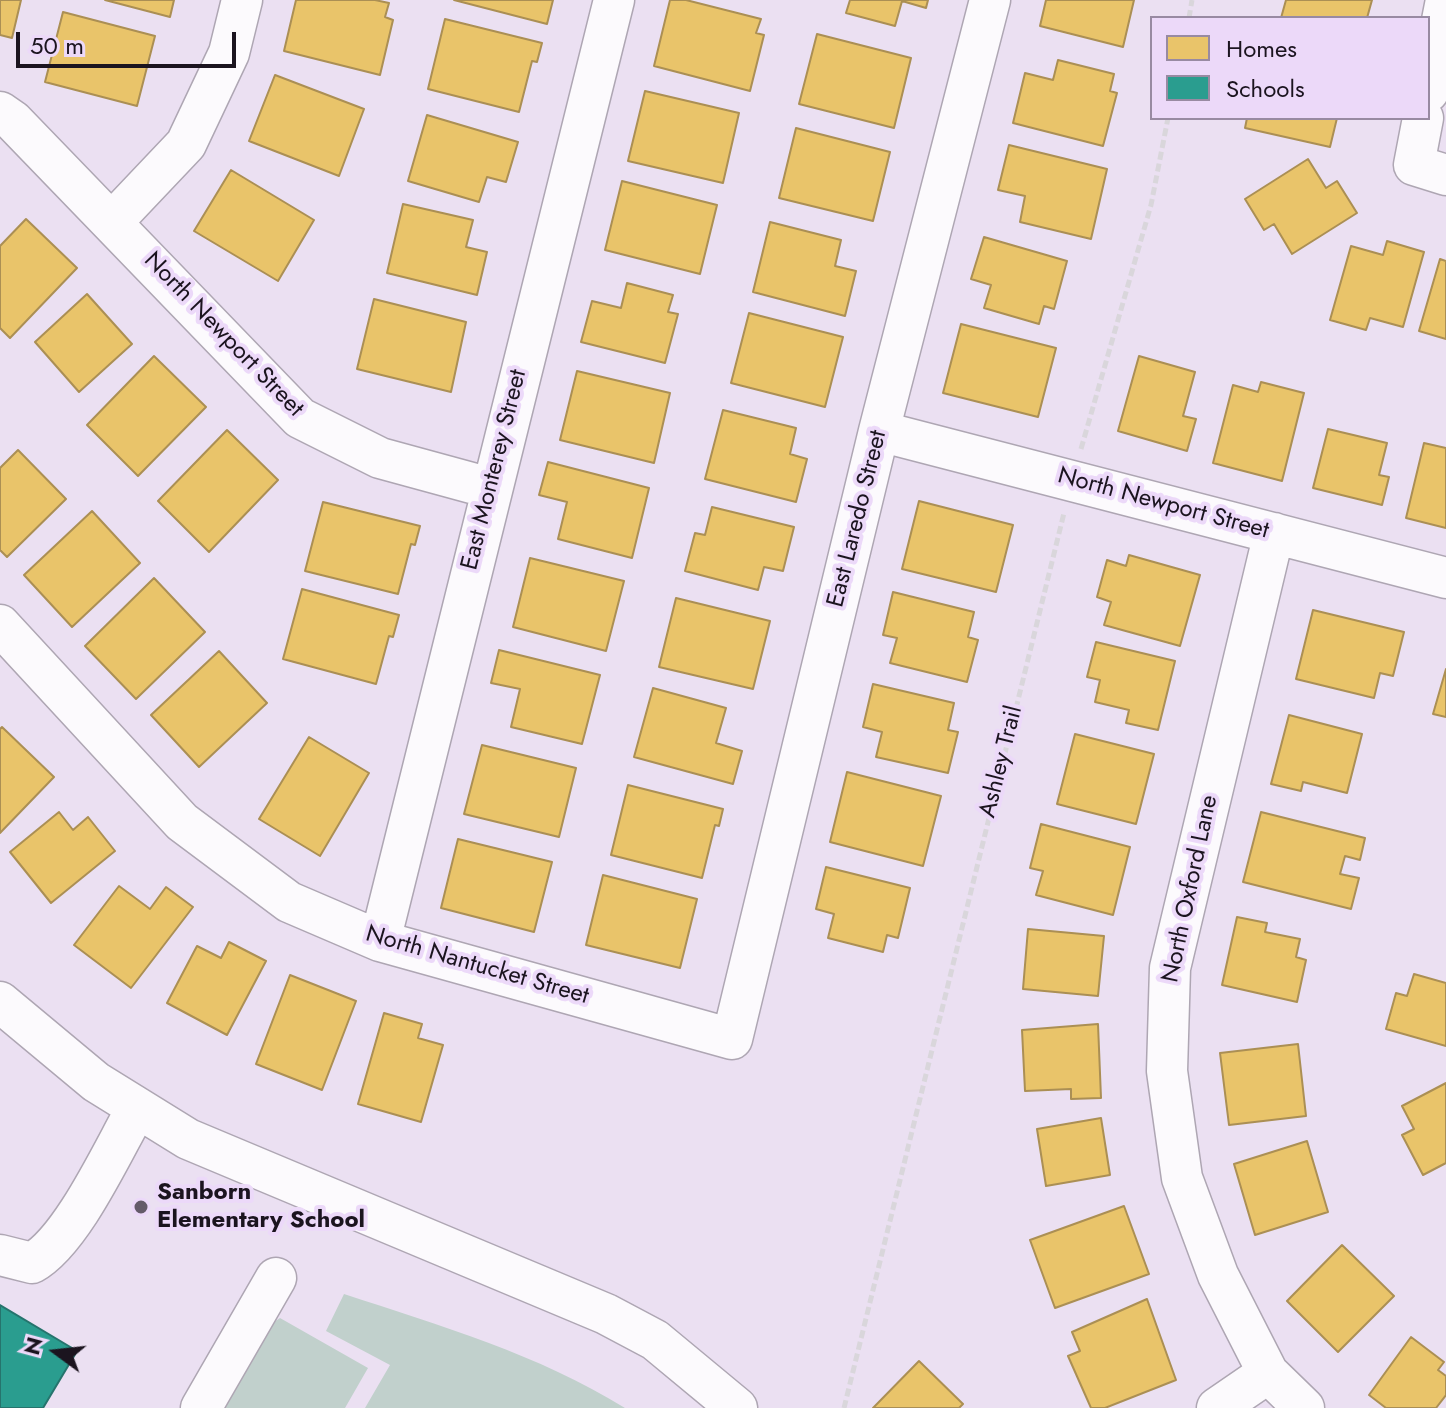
<!DOCTYPE html>
<style>
body{margin:0}
#map{position:relative;width:1446px;height:1408px;overflow:hidden;background:#ebe0f2;font-family:Jost,sans-serif}
canvas{display:block}
.legend{position:absolute;left:1150px;top:16px;width:280px;height:104px;box-sizing:border-box;background:#ecd9f9;border:2px solid #988aa2;margin:0;padding:10px 14px;list-style:none;font-size:24px;color:#1b141f}
.legend li{display:flex;align-items:center;gap:16px;height:40px}
.legend b{width:40px;border:2px solid #988aa2}
.north{position:absolute;left:16px;top:1312px;width:80px;height:80px;-webkit-text-stroke:6px #ecd9f9;paint-order:stroke;rotate:285deg;font-size:22px;font-weight:700;line-height:32px;text-align:center;color:#1b141f}
.north::after{content:'';display:block;margin:auto;width:28px;height:36px;background:#1b141f;clip-path:polygon(50% 0,100% 100%,50% 72%,0 100%)}
.scale{position:absolute;left:16px;top:32px;width:220px;height:36px;box-sizing:border-box;border:4px solid #1b141f;border-top:0;padding-left:10px;font-size:24px;line-height:28px;white-space:nowrap;color:#1b141f;-webkit-text-stroke:6px #ecd9f9;paint-order:stroke}
</style>
<div id="map">
<canvas width="1446" height="1408"></canvas>
<ul class="legend">
<li><b style="height:22px;background:#e9c46a"></b>Homes</li>
<li><b style="height:22px;background:#2a9d8f"></b>Schools</li>
</ul>
<div class="north">N</div>
<div class="scale">50 m</div>
</div>
<script>
const c = document.querySelector('canvas').getContext('2d');
c.lineJoin = 'round';
function fillPath(path, color) { c.fillStyle = color; c.fill(path, 'evenodd'); }
function trace(path, color, width, dash) { c.strokeStyle = color; c.lineWidth = width; c.lineCap = dash ? 'butt' : 'round'; c.setLineDash(dash || []); c.stroke(path); }
function label(font, color, halo, rows, align = 'center') {
  c.font = font + ' Jost,sans-serif'; c.lineWidth = 8; c.setLineDash([]); c.textBaseline = 'middle'; c.strokeStyle = halo; c.fillStyle = color; for (const [text, x, y, turn = 0] of rows) {
    c.save(); c.translate(x, y); c.rotate((+turn || 0) * Math.PI / 180); c.textAlign = isNaN(turn) ? turn : align; if (halo) c.strokeText(text, 0, 0); c.fillText(text, 0, 0); c.restore();
  }
}
const green = new Path2D(`
 M344,1294c97,32 194,60 281,114h-260l25,-43 -64,-34z
 M280,1318l88,50 -23,40h-122l48,-84z`);
const homes = new Path2D(`
 M0,0h21l-9,38 -12,-3z
 M105,0h69l-4,17z
 M296,0h79l14,3 -4,14 8,3 -13,55 -96,-24z
 M454,0h99l-6,24z
 M670,0h16l75,19 -5,14 8,2 -14,56 -96,-25z
 M850,0h78l-2,8 -24,-7 -7,25 -49,-13z
 M1046,0h88l-11,47 -83,-21z
 M1286,0h86l-5,18h-86z
 M63,12l92,24 -18,70 -92,-24z
 M445,19l97,24 -5,19 -5,-1 -13,51 -91,-23z
 M817,34l94,24 -17,70 -95,-24z
 M1058,60l56,14 -4,17 7,2 -14,53 -90,-23 12,-50 28,7z
 M275,75l89,34 -25,67 -90,-35z
 M645,91l94,22 -16,70 -95,-22z
 M427,115l91,27 -12,40 -19,-5 -8,25 -71,-21z
 M1247,118h90l-7,29 -85,-19z
 M796,128l94,24 -17,69 -94,-23z
 M1009,145l98,24 -16,70 -71,-17 5,-26 -27,-6z
 M1308,159l18,29 11,-7 20,32 -65,41 -18,-30 -10,6 -19,-31z
 M231,170l83,50 -36,61 -84,-50z
 M622,181l95,24 -17,69 -95,-24z
 M403,204l70,16 -7,27 21,5 -10,43 -90,-22z
 M26,219l51,49 -67,70 -10,-10v-82z
 M770,222l71,18 -6,26 21,5 -11,45 -92,-24z
 M984,237l83,24 -13,48 -10,-3 -5,18 -55,-16 7,-23 -20,-6z
 M1387,241l37,11 -21,75 -33,-9 -4,12 -36,-10 21,-74 32,9z
 M1440,259l6,2v78l-27,-8z
 M627,283l46,12 -5,17 10,2 -13,49 -84,-21 11,-41 29,7z
 M87,294l45,50 -53,48 -44,-50z
 M374,299l92,23 -15,70 -94,-23z
 M749,313l94,24 -18,70 -94,-24z
 M961,324l95,24 -18,69 -95,-24z
 M154,356l52,51 -68,69 -51,-51z
 M1139,356l56,16 -12,44 13,3 -9,32 -69,-20z
 M577,371l93,22 -16,70 -94,-23z
 M1261,382l43,11 -22,88 -69,-18 20,-78 25,7z
 M723,410l73,18 -6,26 17,5 -11,43 -91,-23z
 M1328,429l59,14 -8,32 10,2 -7,28 -69,-17z
 M227,430l51,50 -69,72 -51,-51z
 M1424,443l22,5v80l-40,-10z
 M18,450l48,49 -59,58 -7,-7v-82z
 M548,462l101,26 -17,70 -74,-19 9,-37 -28,-7z
 M919,501l94,24 -17,67 -94,-23z
 M323,502l97,24 -5,19 -4,-1 -13,50 -93,-23z
 M712,507l82,20 -11,44 -19,-4 -6,23 -73,-19 10,-38 10,2z
 M92,511l48,52 -68,64 -48,-52z
 M1129,555l71,20 -20,71 -76,-21 7,-23 -14,-5 10,-37 19,6z
 M530,558l94,23 -18,70 -93,-24z
 M154,578l51,54 -69,67 -51,-53z
 M302,589l97,26 -6,22 -4,-1 -13,48 -93,-25z
 M893,592l81,20 -6,25 10,3 -11,42 -77,-19 7,-25 -14,-3z
 M676,598l94,23 -17,68 -94,-22z
 M1313,610l91,22 -11,44 -13,-3 -6,25 -78,-19z
 M1096,642l79,19 -17,69 -32,-7 3,-13 -34,-8 5,-22 -13,-3z
 M499,650l101,25 -18,69 -71,-17 9,-38 -29,-6z
 M219,651l48,52 -68,64 -48,-52z
 M1446,669v48l-13,-3z
 M873,684l81,19 -6,27 10,2 -10,41 -72,-16 6,-25 -19,-5z
 M653,688l73,20 -10,35 26,8 -9,33 -99,-27z
 M1289,715l73,19 -15,59 -44,-11 -2,9 -30,-7z
 M2,727l52,50 -54,56v-104z
 M1075,734l79,20 -18,70 -79,-20z
 M309,737l60,36 -49,83 -61,-37z
 M482,745l94,23 -17,69 -95,-23z
 M847,772l94,24 -18,70 -93,-24z
 M628,785l95,24 -4,17 -4,-1 -13,53 -91,-23z
 M59,812l14,18 15,-13 27,34 -64,52 -41,-51z
 M1261,812l104,26 -5,22 -15,-4 -5,18 19,4 -8,31 -108,-27z
 M1041,824l89,23 -17,68 -77,-20 7,-24 -13,-3z
 M458,839l94,23 -18,70 -93,-24z
 M826,867l84,21 -12,50 -11,-3 -4,17 -55,-14 6,-24 -18,-5z
 M603,875l94,24 -17,69 -94,-23z
 M119,886l31,23 16,-22 27,20 -62,81 -57,-43z
 M1237,917l30,6 -2,9 35,7 -4,18 10,3 -9,42 -75,-17z
 M1028,929l76,7 -6,60 -75,-7z
 M229,942l37,19 -39,74 -60,-32 30,-57 24,12z
 M1414,974l32,9v63l-60,-17 10,-36 11,3z
 M290,975l66,26 -34,89 -66,-26z
 M384,1013l38,11 -4,14 25,7 -22,77 -63,-18z
 M1098,1024l3,74 -30,1v-10l-46,2 -3,-61z
 M1298,1044l8,72 -77,9 -9,-72z
 M1446,1083v80l-23,12 -21,-40 12,-6 -12,-23z
 M1101,1118l9,57 -64,11 -9,-57z
 M1307,1141l21,71 -73,23 -21,-71z
 M1124,1206l25,68 -94,34 -25,-68z
 M1342,1245l52,51 -56,56 -51,-51z
 M1147,1299l29,81 -71,28h-14l-23,-52 12,-5 -8,-19z
 M1411,1337l33,25 -6,8 8,6v19l-10,13h-50l-17,-13z
 M919,1361l44,43 -4,4h-86z`);
const schools = new Path2D(`
 M0,1305l77,46 -34,57h-43z`);
const path = new Path2D(`
 M1189,18l3,-18
 M1081,449l70,-244 17,-87
 M844,1408l220,-895`);
const minor = new Path2D(`
 M1428,92l18,-92
 M0,112l13,9 287,297 80,40 110,30
 M1423,118l-9,47 32,10
 M113,221l73,-77 43,-91 13,-53
 M879,431l567,147
 M1274,533l-104,435 -3,103 15,107 36,97 50,98 36,35
 M0,625l182,197 107,80 91,39 352,98 147,-608 111,-431
 M380,941l234,-941
 M0,1002l96,80 92,57 418,175 49,26 82,68
 M0,1255l32,8c40,-22 81,-113 105,-155
 M201,1408l75,-130
 M1217,1408l51,-35`);
const markers = [
 [141,1207,8,"#645b69"]
];
const streetNames = [
 ["North Newport Street",223,335,46],
 ["East Monterey Street",495,470,-76],
 ["North Newport Street",1163,504,15],
 ["East Laredo Street",858,519,-76],
 ["Ashley Trail",1002,762,-76],
 ["North Oxford Lane",1191,889,-78],
 ["North Nantucket Street",477,966,16]
];
const poiNames = [
 ["Sanborn",157,1193],
 ["Elementary School",157,1221]
];
fillPath(green, '#c1d0cc');
fillPath(homes, '#e9c46a');
trace(homes, '#ab8f54', 2);
fillPath(schools, '#2a9d8f');
trace(schools, '#26746d', 2);
trace(minor, '#aea6b3', 43);
trace(path, '#d9d6db', 5, [8, 4]);
trace(minor, '#fcfafd', 40);
for (const [x, y, r, color] of markers) { const dot = new Path2D(); dot.arc(x, y, r, 0, 2 * Math.PI); c.fillStyle = color; c.fill(dot); trace(dot, '#ecd9f9', 3); }
label('24px', '#1b141f', '#ecd9f9', streetNames);
label('bold 24px', '#1b141f', '#ecd9f9', poiNames, 'left');
</script>
